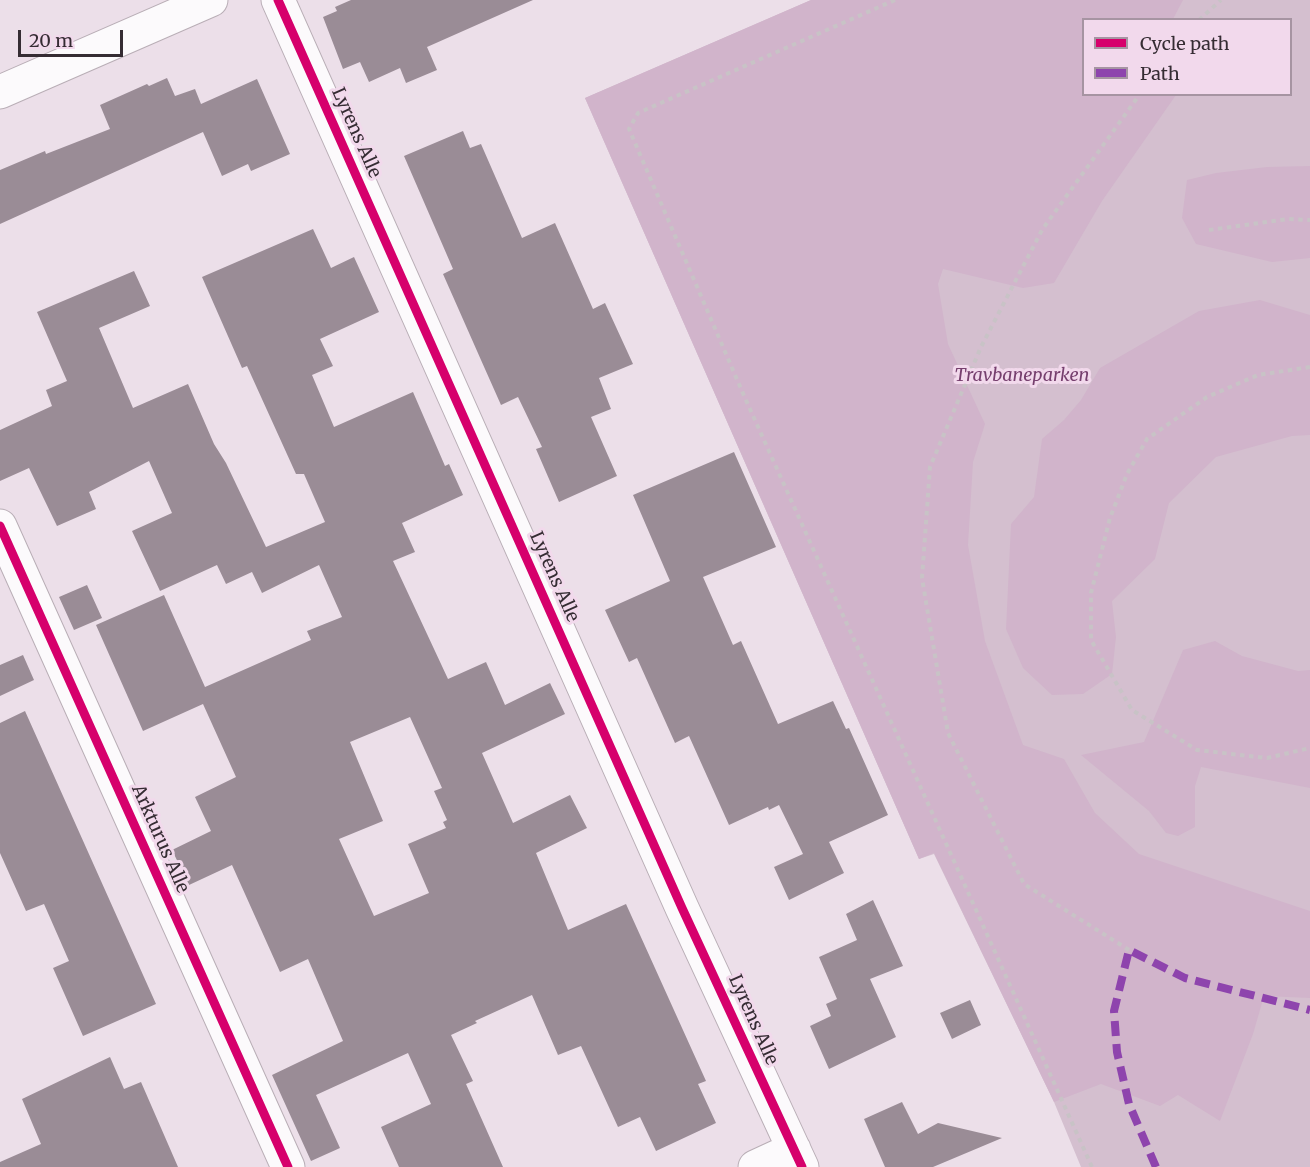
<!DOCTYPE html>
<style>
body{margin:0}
#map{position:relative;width:1310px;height:1167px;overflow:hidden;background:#ecdfe9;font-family:Merriweather,serif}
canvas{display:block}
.legend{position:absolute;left:1082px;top:18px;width:210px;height:78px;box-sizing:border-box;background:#f2d9ec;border:2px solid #a694a2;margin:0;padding:8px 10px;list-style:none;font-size:18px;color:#352c33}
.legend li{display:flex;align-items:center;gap:12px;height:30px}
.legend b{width:30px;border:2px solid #a694a2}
.scale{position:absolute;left:18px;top:30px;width:105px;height:27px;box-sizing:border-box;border:3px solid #352c33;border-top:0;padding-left:8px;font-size:18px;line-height:21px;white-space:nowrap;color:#352c33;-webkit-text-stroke:4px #f2d9ec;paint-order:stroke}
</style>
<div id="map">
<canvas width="1310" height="1167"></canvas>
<ul class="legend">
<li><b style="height:8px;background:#d6006c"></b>Cycle path</li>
<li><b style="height:8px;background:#8e44ad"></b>Path</li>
</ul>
<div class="scale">20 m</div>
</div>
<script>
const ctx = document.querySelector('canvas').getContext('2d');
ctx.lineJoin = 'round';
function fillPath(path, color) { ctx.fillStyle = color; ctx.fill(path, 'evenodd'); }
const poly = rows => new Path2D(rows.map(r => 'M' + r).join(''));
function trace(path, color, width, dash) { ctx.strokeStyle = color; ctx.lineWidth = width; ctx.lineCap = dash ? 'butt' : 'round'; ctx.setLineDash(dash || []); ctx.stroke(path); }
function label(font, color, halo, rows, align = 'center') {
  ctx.font = font + ' Merriweather,serif'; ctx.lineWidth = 6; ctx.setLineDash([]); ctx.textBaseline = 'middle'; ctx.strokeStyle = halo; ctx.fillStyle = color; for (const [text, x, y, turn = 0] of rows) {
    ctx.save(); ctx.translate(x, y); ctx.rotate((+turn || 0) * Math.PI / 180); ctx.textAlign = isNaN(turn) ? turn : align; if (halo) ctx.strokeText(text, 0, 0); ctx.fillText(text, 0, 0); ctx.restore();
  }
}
fillPath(poly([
 [811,0,1310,0,1310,1167,1081,1167,1054,1102,934,854,919,859,585,98],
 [1084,20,1290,20,1290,94,1084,94]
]), '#d4bfcf');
fillPath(poly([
 [811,0,1183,0,1173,19,1084,20,1084,94,1176,95,1102,201,1054,283,1023,288,943,269,938,284,948,344,985,424,973,462,968,545,985,641,1023,745,1064,759,1095,813,1139,854,1310,911,1310,998,1264,996,1253,1034,1220,1121,1178,1095,1160,1106,1101,1084,1054,1102,934,853,919,859,585,98],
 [1310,166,1310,258,1272,262,1196,244,1182,218,1187,180,1216,173,1267,167],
 [1260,300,1310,315,1310,435,1292,436,1216,457,1169,503,1155,559,1112,601,1116,637,1112,674,1083,694,1052,695,1023,668,1006,629,1011,524,1034,497,1042,439,1064,420,1081,400,1100,368,1199,311],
 [1215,641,1242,656,1298,671,1310,670,1310,788,1201,767,1195,786,1195,827,1178,836,1166,833,1149,811,1081,755,1144,742,1183,650]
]), '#d1b4cb');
fillPath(poly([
 [351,0,533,0,427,47,437,70,406,83,400,68,369,82,360,62,343,69,323,17,337,11,335,7],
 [167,78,175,96,195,89,201,104,257,79,290,154,251,171,248,164,222,176,203,132,0,224,0,170,45,151,46,154,110,129,100,105,147,84,149,86],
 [463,131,470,148,481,144,522,238,555,223,593,309,605,303,633,364,599,378,611,409,591,417,617,476,559,502,536,449,542,447,518,397,501,405,481,360,443,274,453,269,404,156],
 [313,229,331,268,354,257,379,312,320,339,333,366,312,375,334,427,413,392,445,466,449,464,463,495,402,523,415,552,393,561,448,679,486,662,505,705,550,683,565,714,482,753,513,823,570,795,587,828,536,853,568,930,626,904,706,1081,698,1084,716,1123,656,1151,640,1117,618,1127,581,1046,558,1055,532,995,475,1021,477,1023,451,1035,473,1081,466,1084,503,1167,399,1167,381,1127,431,1104,408,1053,316,1095,340,1148,311,1161,272,1075,343,1041,308,959,280,972,232,865,189,885,172,850,211,831,195,797,236,777,203,704,143,731,96,625,164,595,205,687,311,640,307,631,342,617,319,565,262,593,252,572,226,584,217,565,160,591,132,531,172,513,149,461,89,492,96,509,57,526,29,468,0,481,0,430,52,406,46,390,67,381,37,312,134,271,150,306,99,328,133,408,188,384,214,444,226,463,266,547,325,522,304,474,296,474,247,366,242,368,202,277],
 [410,717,442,788,434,791,447,820,443,822,446,828,408,844,429,893,374,916,339,839,383,821,350,742],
 [734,452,776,547,703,577,733,645,741,641,778,724,833,701,846,729,849,728,888,815,829,842,844,873,789,900,774,867,803,854,779,805,769,810,768,807,729,825,689,736,675,743,637,658,629,662,605,610,670,581,633,495],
 [87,585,102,618,74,630,59,597],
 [23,655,34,680,0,696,0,665],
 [25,711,156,1004,83,1036,53,968,69,961,44,904,26,911,0,853,0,723],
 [873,900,903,966,870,979,896,1037,829,1069,810,1026,831,1016,826,1004,837,999,819,957,857,940,846,914],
 [970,1000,981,1025,952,1039,940,1013],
 [110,1057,124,1089,141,1082,178,1167,0,1167,0,1162,41,1144,22,1099],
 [902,1102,918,1134,938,1123,1002,1138,933,1167,885,1167,864,1119]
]), '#9a8c96');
const minor = poly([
 [278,0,682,908,802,1167],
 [0,92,211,0],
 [0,526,288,1167],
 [755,1167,794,1149]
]);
trace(minor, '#b9aeb6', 35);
trace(poly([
 [895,0,638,113,629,129,745,398,1092,1167],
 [1199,20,1221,0],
 [1209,230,1288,219,1310,220],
 [1310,367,1258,375,1207,397,1147,439,1127,474,1110,518,1091,593,1091,640,1132,710,1197,750,1267,758,1310,748],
 [1129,950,1024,884,948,733,922,578,930,467,981,347,1042,230,1140,94]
]), '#c8c3c6', 4, [4.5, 4.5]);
trace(minor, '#fcfafc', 33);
trace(poly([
 [1156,1167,1129,1104,1117,1052,1114,1011,1129,950,1185,978,1310,1010]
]), '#8e44ad', 8, [15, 8]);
trace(poly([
 [278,0,682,908,802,1167],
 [0,526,288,1167]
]), '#d6006c', 9);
label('18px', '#352c33', '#f2d9ec', [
 ["Lyrens Alle",356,133,66],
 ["Lyrens Alle",554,577,66],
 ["Arkturus Alle",160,839,66],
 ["Lyrens Alle",753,1020,66]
]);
label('italic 18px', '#763f6e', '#f2d9ec', [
 ["Travbaneparken",1022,376]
]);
</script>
